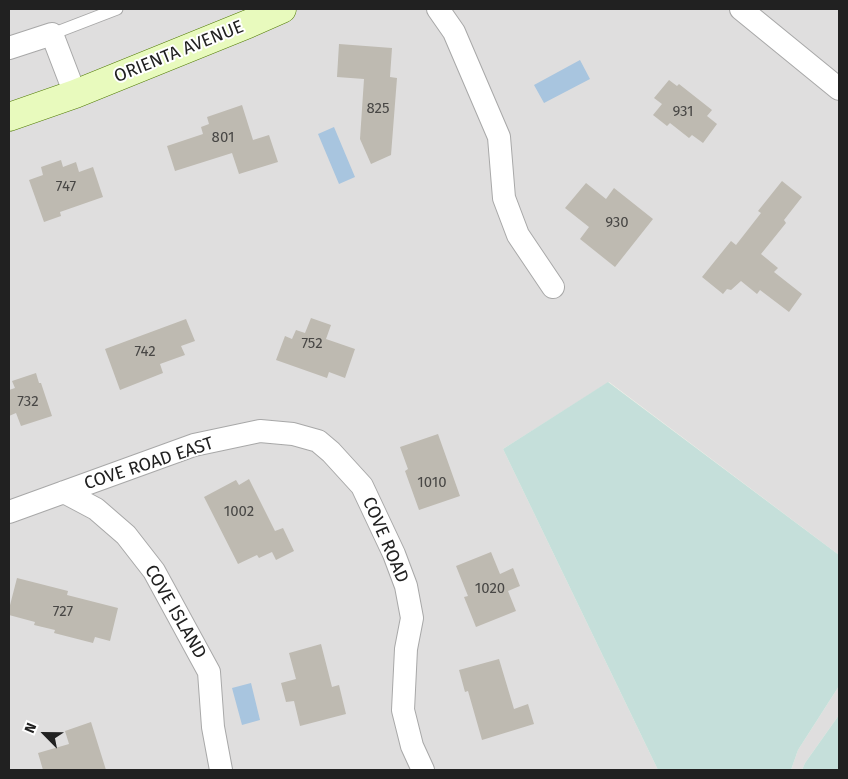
<!DOCTYPE html>
<style>
body{margin:0}
#map{position:relative;width:848px;height:779px;overflow:hidden;background:#f1f1e8;font-family:"Fira Sans",sans-serif}
canvas{display:block}
.frame{position:absolute;inset:0;border:10px solid #212121;pointer-events:none}
.north{position:absolute;left:20px;top:709px;width:50px;height:50px;-webkit-text-stroke:4px #fff;paint-order:stroke;rotate:293deg;font-size:14px;font-weight:700;line-height:20px;text-align:center;color:#212121}
.north::after{content:'';display:block;margin:auto;width:18px;height:22px;background:#212121;clip-path:polygon(50% 0,100% 100%,50% 72%,0 100%)}
</style>
<div id="map">
<canvas width="848" height="779"></canvas>
<div class="frame"></div>
<div class="north">N</div>
</div>
<script>
const ctx = document.querySelector('canvas').getContext('2d');
ctx.lineJoin = 'round';
function fillPath(path, color) { ctx.fillStyle = color; ctx.fill(path, 'evenodd'); }
const poly = rows => new Path2D(rows.map(r => 'M' + r).join(''));
function trace(path, color, width, dash) { ctx.strokeStyle = color; ctx.lineWidth = width; ctx.lineCap = dash ? 'butt' : 'round'; ctx.setLineDash(dash || []); ctx.stroke(path); }
function label(font, color, halo, rows, align = 'center') {
  ctx.font = font + ' "Fira Sans",sans-serif'; ctx.lineWidth = 4; ctx.setLineDash([]); ctx.textBaseline = 'middle'; ctx.strokeStyle = halo; ctx.fillStyle = color; for (const [text, x, y, turn = 0] of rows) {
    ctx.save(); ctx.translate(x, y); ctx.rotate((+turn || 0) * Math.PI / 180); ctx.textAlign = isNaN(turn) ? turn : align; if (halo) ctx.strokeText(text, 0, 0); ctx.fillText(text, 0, 0); ctx.restore();
  }
}
fillPath(poly([
 [9,9,839,9,839,555,609,382,503,449,658,770,9,770],
 [839,686,839,715,805,763,802,770,791,770,798,750]
]), '#dfdede');
fillPath(poly([
 [608,382,839,555,839,686,798,750,791,770,658,770,503,449],
 [839,715,839,770,802,770,805,763]
]), '#c5dfda');
fillPath(poly([
 [580,60,590,79,544,103,534,85],
 [334,127,355,177,339,184,318,134],
 [251,683,260,720,242,725,232,688]
]), '#a8c5df');
fillPath(poly([
 [339,44,392,48,390,77,397,78,391,155,371,164,360,139,364,79,337,77],
 [669,80,677,86,679,84,712,110,707,116,717,124,703,143,692,135,689,138,670,123,667,126,653,115,662,104,654,98],
 [242,105,253,140,269,135,278,162,239,174,232,153,175,171,167,146,203,134,201,127,209,124,207,117],
 [61,160,63,167,76,162,79,172,93,167,103,197,60,212,61,216,44,222,29,180,43,175,41,167],
 [782,181,802,197,784,220,786,223,761,254,778,268,774,272,802,294,789,312,760,290,757,294,741,281,731,290,727,289,723,294,702,277,731,241,736,245,761,213,758,211],
 [586,183,606,199,614,188,653,219,615,267,580,239,589,227,565,208],
 [311,318,331,325,326,339,355,349,345,378,329,372,327,378,276,360,285,336,292,339,296,330,305,333],
 [186,319,195,341,181,346,185,355,160,364,163,373,120,390,105,349],
 [36,373,39,383,41,383,52,416,21,426,16,413,9,416,9,390,15,388,12,381],
 [438,434,460,496,419,510,405,471,408,469,400,447],
 [249,479,275,531,283,528,294,551,276,560,272,552,259,558,257,555,238,564,204,497,236,480,239,485],
 [491,552,500,574,513,568,520,586,508,591,516,611,476,627,464,597,468,596,456,566],
 [17,578,68,591,67,595,118,608,110,641,95,637,93,643,54,633,55,630,34,625,35,622,9,615,9,609],
 [321,644,332,687,339,685,346,714,300,726,294,701,286,702,281,683,296,679,289,653],
 [499,659,514,709,528,704,534,724,482,740,468,691,465,692,459,670],
 [91,722,106,770,43,770,38,753,69,744,65,731]
]), '#bebab1');
const lane = poly([
 [52,34,117,9]
]);
const street = poly([
 [438,9,454,32,499,137,504,198,518,235,553,287],
 [741,9,839,89],
 [9,48,52,34,75,94],
 [64,492,96,509,126,535,154,571,209,672,213,727,221,770],
 [9,512,194,445,260,431,293,434,318,441,331,452,362,486,394,554,406,586,412,618,406,649,403,710,412,746,423,770]
]);
const secondary = poly([
 [9,117,75,94,248,24,282,9]
]);
trace(lane, '#a8a8a8', 13);
trace(street, '#a8a8a8', 24);
trace(secondary, '#517c04', 29);
trace(lane, '#fff', 11);
trace(street, '#fff', 22);
trace(secondary, '#e8fabd', 28);
label('15px', '#484745', null, [
 ["825",378,109],
 ["931",683,112],
 ["801",223,138],
 ["747",66,187],
 ["930",617,223],
 ["752",312,344],
 ["742",145,352],
 ["732",28,402],
 ["1010",432,483],
 ["1002",239,512],
 ["1020",490,589],
 ["727",63,612]
]);
label('18px', '#212121', '#fff', [
 ["ORIENTA AVENUE",179,52,-22],
 ["COVE ROAD EAST",149,464,-18],
 ["COVE ROAD",385,540,67],
 ["COVE ISLAND",175,612,60]
]);
</script>
